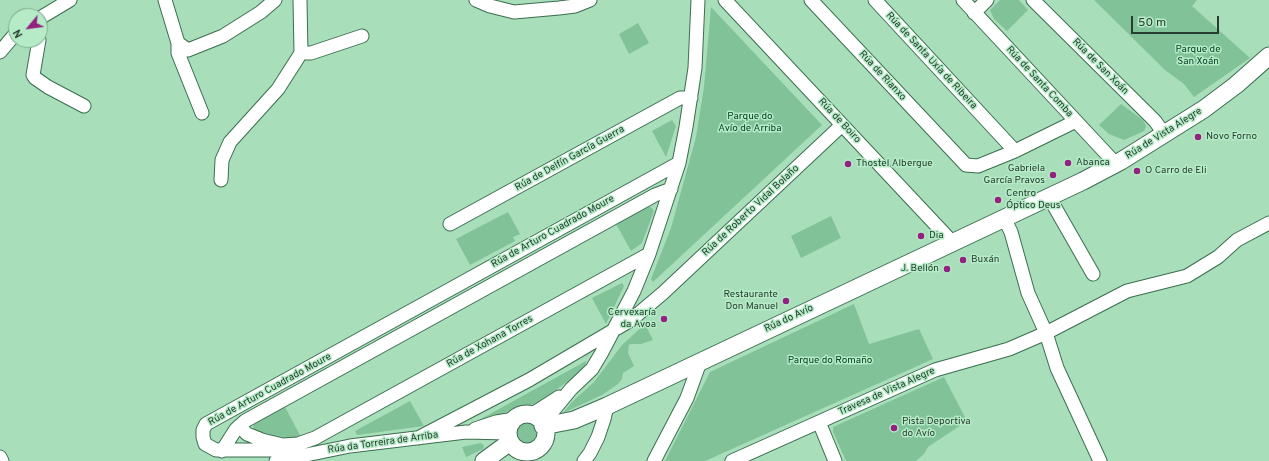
<!DOCTYPE html>
<meta charset="utf-8">
<style>
body{margin:0}
#map{position:relative;width:1269px;height:461px;overflow:hidden;background:#a8dfba;font-family:Overpass,sans-serif}
canvas{display:block}
.north{position:absolute;left:8px;top:8px;width:40px;height:40px;box-sizing:border-box;background:#b5ecc7;border:1px solid #7da68b;border-radius:50%;rotate:241deg;font-size:11px;font-weight:700;line-height:16px;text-align:center;color:#283e30}
.north::after{content:'';display:block;margin:auto;width:14px;height:18px;background:#922181;clip-path:polygon(50% 0,100% 100%,50% 72%,0 100%)}
.scale{position:absolute;left:1131px;top:16px;width:88px;height:18px;box-sizing:border-box;border:2px solid #283e30;border-top:0;padding-left:5px;font-size:12px;line-height:14px;white-space:nowrap;color:#283e30;-webkit-text-stroke:3px #b5ecc7;paint-order:stroke}
</style>
<div id="map">
<canvas width="1269" height="461"></canvas>
<div class="north">N</div>
<div class="scale">50 m</div>
</div>
<script>
const ctx = document.querySelector('canvas').getContext('2d');
ctx.lineJoin = 'round';
function fillPath(path, color) { ctx.fillStyle = color; ctx.fill(path, 'evenodd'); }
const poly = rows => new Path2D(rows.map(r => 'M' + r).join(''));
function trace(path, color, width, dash) { ctx.strokeStyle = color; ctx.lineWidth = width; ctx.lineCap = dash ? 'butt' : 'round'; ctx.setLineDash(dash || []); ctx.stroke(path); }
function label(font, color, halo, rows, align = 'center') {
  ctx.font = font + ' Overpass,sans-serif'; ctx.lineWidth = 3; ctx.setLineDash([]); ctx.textBaseline = 'middle'; ctx.strokeStyle = halo; ctx.fillStyle = color; for (const [text, x, y, turn = 0] of rows) {
    ctx.save(); ctx.translate(x, y); ctx.rotate((+turn || 0) * Math.PI / 180); ctx.textAlign = isNaN(turn) ? turn : align; if (halo) ctx.strokeText(text, 0, 0); ctx.fillText(text, 0, 0); ctx.restore();
  }
}
fillPath(poly([
 [1000,0,1019,0,1028,10,1007,31,994,19,990,10],
 [1094,0,1197,0,1192,6,1250,58,1194,97,1184,84,1165,70],
 [711,7,822,125,653,282,651,279,671,228,696,137,704,87],
 [638,23,649,43,629,54,619,34],
 [1121,104,1143,120,1146,126,1144,131,1124,140,1109,134,1099,125],
 [672,120,676,126,666,157,652,131],
 [645,206,651,207,654,211,642,243,631,251,615,222],
 [508,212,520,234,513,237,515,241,470,265,456,239],
 [831,216,841,238,801,258,791,236],
 [622,283,624,286,606,324,592,298],
 [854,304,869,344,919,329,933,359,705,461,665,461,710,372],
 [645,324,653,340,641,344,631,344,629,345,628,353,634,366,623,373,622,379,618,384,602,395,563,413,571,403,594,382,622,345],
 [586,361,585,367,579,373,538,403,520,407,470,425],
 [944,377,967,421,928,447,924,454,916,461,846,461,833,432,833,427],
 [410,401,424,426,357,435,355,431],
 [285,407,301,437,293,439,256,431,254,429,253,426,256,422],
 '515 434a12 12 0 1 1 24 0a12 12 0 1 1-24 0Z',
 [481,443,484,446,483,449,466,457,462,447]
]), '#81c298');
const minor = poly([
 [165,0,178,43,188,50,223,36,261,12,275,0],
 [476,0,490,6,514,12,559,8,575,6,590,0],
 [725,0,952,242],
 [811,0,966,165,978,166,1015,151,1076,121],
 [875,0,1015,151],
 [963,0,1116,164],
 [1033,0,1155,121,1165,135],
 [974,13,987,0],
 [40,18,70,0],
 [39,40,33,75,35,78,48,87,84,106],
 [178,43,178,53,202,113],
 [0,52,16,33],
 [301,53,311,53,362,36],
 [221,180,222,160,230,142,278,89,301,53,300,0],
 [1049,197,1093,274],
 [1004,218,1011,232,1028,293,1046,333,1057,368,1100,461],
 [450,224,680,98,691,98],
 [531,415,559,397],
 [819,422,835,461],
 [542,424,571,389,592,369,601,354,634,291,649,254,679,163,686,127,695,68,698,0],
 [239,426,247,434,262,440,283,445,298,444,315,438,649,254],
 [475,429,496,422,515,419],
 [418,438,529,380,631,320,663,293,842,125],
 [222,451,236,429,245,421,655,195,671,189],
 [305,455,285,450,216,450,205,444,203,437,203,430,206,424,679,163],
 [0,457,2,461],
 [276,461,350,446,466,432,508,433],
 [584,461,590,453,598,437,604,419,607,406],
 [654,461,687,398,700,362],
 [732,461,935,370,1009,349,1046,333,1127,291,1187,276,1218,257,1237,240,1269,223]
]);
const major = poly([
 '508 433a19 19 0 1 1 38 0a19 19 0 1 1-38 0Z',
 [543,426,574,420,607,406,1083,181,1121,161,1204,109,1236,85,1269,56],
 [484,461,510,442]
]);
trace(minor, '#3b6e4e', 15);
trace(major, '#3b6e4e', 19);
trace(minor, '#fff', 13);
trace(major, '#fff', 17);
for (const [x, y, r, color] of [
 [1198,137,4,"#922181"],
 [1068,163,4,"#922181"],
 [848,164,4,"#922181"],
 [1137,171,4,"#922181"],
 [1053,175,4,"#922181"],
 [998,200,4,"#922181"],
 [921,236,4,"#922181"],
 [963,260,4,"#922181"],
 [947,269,4,"#922181"],
 [786,301,4,"#922181"],
 [664,319,4,"#922181"],
 [894,428,4,"#922181"]
]) { const dot = new Path2D(); dot.arc(x, y, r, 0, 2 * Math.PI); ctx.fillStyle = color; ctx.fill(dot); trace(dot, '#b5ecc7', 1.5); }
label('10px', '#023d20', '#b5ecc7', [
 ["Parque de",1198,50],
 ["San Xoán",1198,62],
 ["Parque do",750,117],
 ["Avío de Arriba",750,129],
 ["Parque do Romaño",830,361]
]);
label('10px', '#283e30', '#b5ecc7', [
 ["Rúa de Santa Uxía de Ribeira",931,61,47],
 ["Rúa de San Xoán",1100,67,45],
 ["Rúa de Rianxo",882,76,47],
 ["Rúa de Santa Comba",1039,82,47],
 ["Rúa de Boiro",839,121,47],
 ["Rúa de Vista Alegre",1164,134,-32],
 ["Rúa de Delfín García Guerra",570,159,-29],
 ["Rúa de Roberto Vidal Bolaño",751,211,-43],
 ["Rúa de Arturo Cuadrado Moure",553,232,-29],
 ["Rúa do Avío",789,319,-25],
 ["Rúa de Xohana Torres",490,342,-29],
 ["Rúa de Arturo Cuadrado Moure",270,390,-29],
 ["Travesa de Vista Alegre",887,392,-24],
 ["Rúa da Torreira de Arriba",383,443,-8]
]);
label('10px', '#283e30', '#b5ecc7', [
 ["Novo Forno",1206,137],
 ["Abanca",1076,163],
 ["Thostel Albergue",856,164],
 ["Gabriela",1045,169,"right"],
 ["García Pravos",1045,181,"right"],
 ["O Carro de Eli",1145,171],
 ["Centro",1006,194],
 ["Óptico Deus",1006,206],
 ["Dia",929,236],
 ["Buxán",971,260],
 ["J. Bellón",939,269,"right"],
 ["Restaurante",778,295,"right"],
 ["Don Manuel",778,307,"right"],
 ["Cervexaría",656,313,"right"],
 ["da Avoa",656,325,"right"],
 ["Pista Deportiva",902,422],
 ["do Avío",902,434]
], 'left');
</script>
